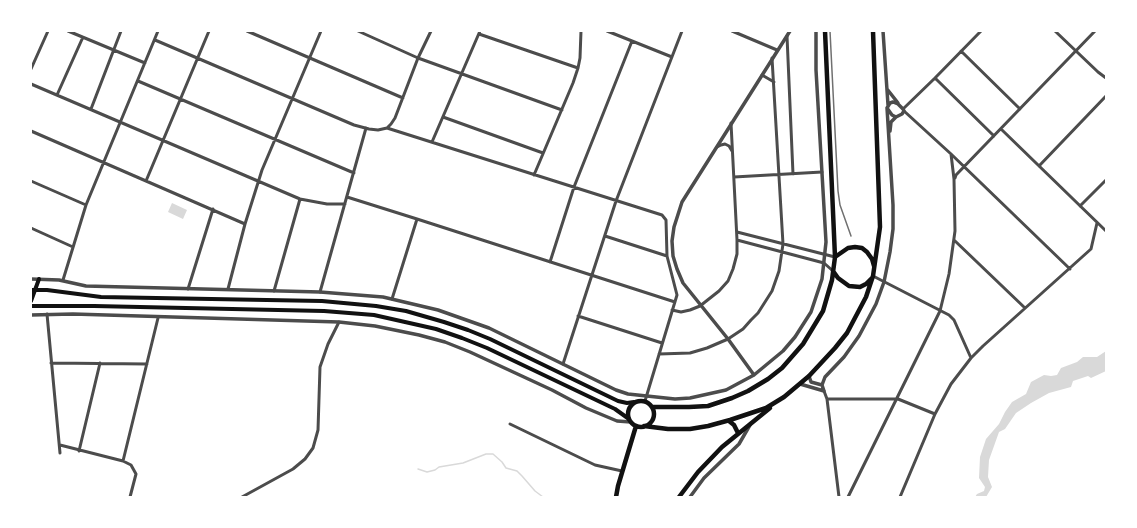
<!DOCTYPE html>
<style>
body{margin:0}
#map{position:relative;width:1137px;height:528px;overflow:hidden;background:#fff;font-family:Ubuntu,sans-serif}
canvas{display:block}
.frame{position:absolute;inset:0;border:32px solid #fff;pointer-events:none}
</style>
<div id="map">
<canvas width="1137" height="528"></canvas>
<div class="frame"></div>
</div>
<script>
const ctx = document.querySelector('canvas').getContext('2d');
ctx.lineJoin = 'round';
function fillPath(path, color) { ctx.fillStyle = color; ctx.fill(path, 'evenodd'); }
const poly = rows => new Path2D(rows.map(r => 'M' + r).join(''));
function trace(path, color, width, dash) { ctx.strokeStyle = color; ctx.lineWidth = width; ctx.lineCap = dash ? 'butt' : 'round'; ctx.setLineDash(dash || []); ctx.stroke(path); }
fillPath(poly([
 [172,203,187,210,183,219,168,212],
 [1106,351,1106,371,1091,378,1088,376,1073,381,1071,387,1049,393,1031,403,1016,413,1005,429,999,432,989,460,988,477,992,487,986,497,975,497,977,494,984,491,985,487,979,478,980,457,986,439,999,424,1005,412,1012,402,1026,394,1031,382,1044,375,1051,376,1057,375,1061,368,1077,362,1083,357,1097,357]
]), '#d9d9d9');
trace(poly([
 [418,469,427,472,435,470,439,467,463,463,486,454,493,454,502,462,506,468,517,471,522,476,535,491,543,497]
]), '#d9d9d9', 1.5);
trace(poly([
 [68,31,145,63],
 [247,31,403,98],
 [358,31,418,58,562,110],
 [607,31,672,57],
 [732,31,777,50],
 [1055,31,1098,72,1106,78],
 [479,34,578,68],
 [787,36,793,174],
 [155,40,354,125,369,129,378,130,387,128,662,215,666,220,667,256,677,295,645,401],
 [961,51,1020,109],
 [31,69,48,31],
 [762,75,774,82],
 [935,78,994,136],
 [138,81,354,173],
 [31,84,300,199,327,204,345,204],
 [57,95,83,37],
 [91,109,121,31],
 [903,109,935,78,981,31],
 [904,111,951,154,1070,269],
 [443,117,543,153],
 [387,128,391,124,395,118,418,58,431,31],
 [1001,129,1106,231],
 [31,131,245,224],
 [432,142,480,31],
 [717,147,721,145,725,144,729,146,732,151],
 [1039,166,1106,96],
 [534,175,573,83,578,68,580,58,581,31],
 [734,177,822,172],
 [955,178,956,175,1095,31],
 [31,181,86,205],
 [146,181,209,31],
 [347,197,417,219,675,302],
 [1080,206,1106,180],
 [31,228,73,247],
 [737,232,835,257],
 [605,236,667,256],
 [737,240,824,263,833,271],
 [954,240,1025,308],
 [550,262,574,187,632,41],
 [873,276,949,315,954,320,971,358],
 [63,280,86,205,158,31],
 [188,289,213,209],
 [228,289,245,224,262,170,321,31],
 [274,291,300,199],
 [320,292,366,128],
 [392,299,417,219],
 [672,310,681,312,690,310,700,306,719,291,728,281,733,269,737,254,737,240,731,123],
 [47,314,60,453],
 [578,316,662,343],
 [659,354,690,353,707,348,728,339,743,329,751,320,758,313,772,291,779,271,783,244,772,58],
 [51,363,147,364],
 [563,364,616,201,682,31],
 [824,391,827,399,839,497],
 [827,399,898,399,935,414],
 [510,424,595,465,622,471],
 [60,445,123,461,131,465,136,474,130,497],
 [79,451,100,363],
 [123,461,158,318],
 [242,497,293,469,305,459,313,448,318,430,320,367,328,344,339,322],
 [848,497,940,311,949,274,955,231,954,179,951,154],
 [900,497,935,414,951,384,971,358,983,346,1091,249,1097,223]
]), '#4c4c4c', 3);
trace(poly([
 [883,31,888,105],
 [887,89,898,103],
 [890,131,891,122,896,117],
 [31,279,59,280,86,286,320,292,383,297,438,310,489,328,616,390,628,394,675,399,690,398,726,390,754,375,783,351,795,337,811,312,822,279,826,242,816,70,816,31],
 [31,315,73,314,339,322,375,326,419,335,445,342,470,352,552,390,586,408,617,421,631,422],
 [754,375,728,339,683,283,677,269,673,256,672,241,674,227,682,202,790,31],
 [809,376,811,382,822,385],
 [800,384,824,391],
 [824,391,822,385,825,377,844,357,859,336,876,304,884,282,890,252,893,229,893,205,887,108,890,103,893,102,898,104,903,109,904,111,902,114,896,117,892,115,887,108],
 [690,497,704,478,739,444,750,425]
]), '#4c4c4c', 3.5);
trace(poly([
 [31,290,47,290,101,297,322,301,376,306,406,311,444,322,468,330,490,339,618,401,627,403,634,402],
 [31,301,39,279],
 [31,306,94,306,324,311,374,315,436,329,462,338,487,348,615,409,629,419]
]), '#111', 4);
trace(poly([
 [835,257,848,248,855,247,862,248,867,252,872,259,874,266],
 [833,271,838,278,849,286,860,287,866,284,872,278],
 '628 414a13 13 0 1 1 26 0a13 13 0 1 1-26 0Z',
 [652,407,689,407,708,406,732,398,748,391,768,379,782,368,803,344,823,311,832,280,835,257,825,31],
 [729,421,734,425,738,433],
 [644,426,668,429,690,429,708,426,730,420,766,408,784,397,809,376,835,348,847,333,866,297,873,276,880,227,873,31],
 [616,497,618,486,636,426],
 [679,497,698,472,722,447,770,408]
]), '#111', 4.5);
trace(poly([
 [830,31,838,191,840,205,851,236]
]), '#707070', 1.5);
</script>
